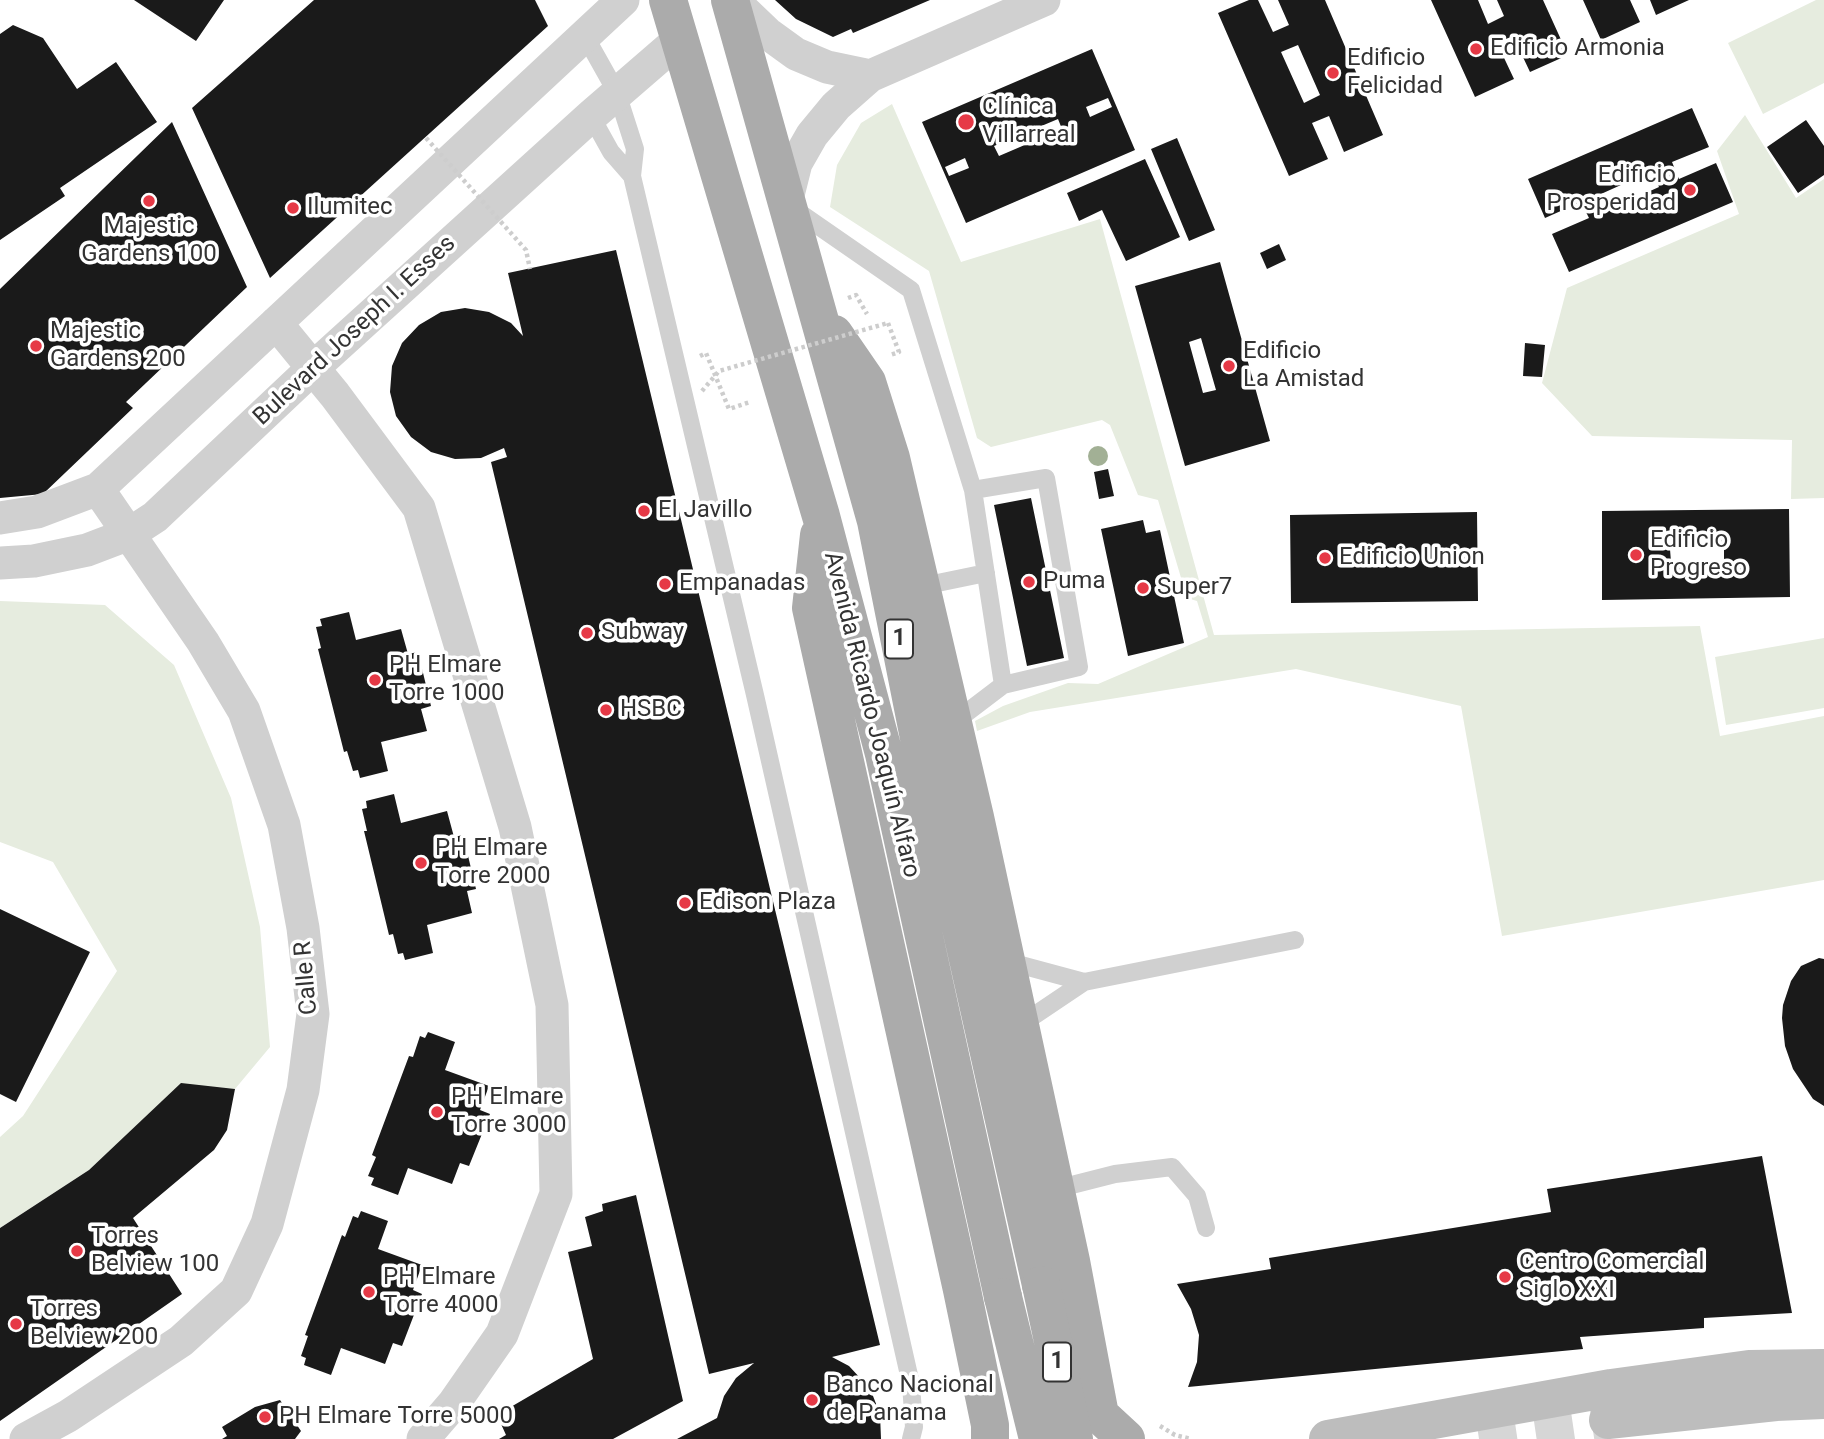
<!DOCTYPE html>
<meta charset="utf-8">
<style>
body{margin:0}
canvas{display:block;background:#fff}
</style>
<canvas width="1824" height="1439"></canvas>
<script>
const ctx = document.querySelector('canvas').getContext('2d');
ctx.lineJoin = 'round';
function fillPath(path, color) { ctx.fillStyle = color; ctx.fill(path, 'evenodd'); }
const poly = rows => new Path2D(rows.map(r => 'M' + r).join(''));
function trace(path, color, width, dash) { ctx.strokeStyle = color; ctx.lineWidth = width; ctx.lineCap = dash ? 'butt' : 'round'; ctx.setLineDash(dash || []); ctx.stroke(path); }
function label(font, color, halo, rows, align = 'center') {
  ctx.font = font + ' Roboto,sans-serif'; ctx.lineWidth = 7; ctx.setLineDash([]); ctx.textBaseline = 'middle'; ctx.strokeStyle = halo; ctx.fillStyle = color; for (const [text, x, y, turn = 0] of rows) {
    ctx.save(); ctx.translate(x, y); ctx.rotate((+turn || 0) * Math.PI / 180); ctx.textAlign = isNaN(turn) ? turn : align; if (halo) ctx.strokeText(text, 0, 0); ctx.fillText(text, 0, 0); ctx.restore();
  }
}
fillPath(poly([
 [1816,0,1824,0,1824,83,1763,114,1728,43],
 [892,104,961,262,1100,219,1214,635,1700,626,1720,736,1824,716,1824,880,1502,936,1461,706,1296,669,1030,712,977,731,975,721,1003,706,1068,683,1098,684,1208,637,1197,601,1187,598,1158,500,1138,495,1110,425,1102,420,991,447,977,438,929,271,830,207,837,165,861,123],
 [1745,115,1796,198,1824,179,1824,498,1791,499,1792,440,1592,436,1542,383,1567,288,1739,214,1717,151],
 [0,601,105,605,174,665,231,798,260,927,270,1047,235,1089,181,1084,89,1170,0,1228,0,1137,23,1116,117,971,53,862,0,842],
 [1824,638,1824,708,1726,725,1715,657]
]), '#e6ecdf');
fillPath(poly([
 [134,0,224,0,196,41],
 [314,0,535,0,548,26,270,278,192,108],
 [775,0,930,0,853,33,851,29,833,37,796,19],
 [1249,0,1258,0,1273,32,1289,25,1278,0,1325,0,1383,135,1344,152,1329,116,1312,123,1328,159,1289,176,1218,13],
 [1298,45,1320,95,1304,103,1281,52],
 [1431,0,1478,0,1488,24,1504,16,1497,0,1543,0,1568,55,1530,72,1513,36,1497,43,1514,79,1475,97],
 [1583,0,1630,0,1640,22,1601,40],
 [1650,0,1689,0,1656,15],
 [13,25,43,38,77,89,116,62,157,122,60,188,65,196,0,240,0,34],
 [1092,49,1135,150,966,223,922,122],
 [1108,98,1112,107,1090,117,1086,107],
 [1058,119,1062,129,999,156,994,146],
 [965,158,969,168,949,176,945,167],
 [1692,108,1709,147,1672,162,1679,179,1716,163,1733,202,1569,272,1552,234,1589,218,1581,202,1545,218,1528,179],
 [1652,171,1659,187,1608,210,1601,194],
 [1806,120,1824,146,1824,175,1798,193,1767,147],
 [172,122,247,287,126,402,133,408,43,494,0,498,0,289],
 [1177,138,1215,230,1189,241,1151,149],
 [1145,159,1180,237,1126,261,1102,210,1079,221,1067,193],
 [1279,244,1286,260,1267,269,1260,253],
 [616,250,880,1345,832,1357,849,1366,862,1380,873,1396,880,1414,881,1439,677,1439,717,1418,724,1396,736,1378,754,1363,709,1374,491,462,507,457,504,448,481,458,455,459,431,452,411,437,396,416,390,392,392,366,402,343,419,325,441,312,465,308,489,312,511,323,523,336,508,273],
 [1220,262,1270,441,1185,466,1135,286],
 [1201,338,1216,390,1203,393,1189,342],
 [1525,343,1545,345,1542,377,1523,376],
 [1108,469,1114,496,1099,499,1094,472],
 [1031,498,1064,658,1027,666,994,505],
 [1789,509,1790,597,1602,600,1602,511],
 [1724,548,1724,561,1671,562,1670,549],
 [1477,512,1478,601,1291,603,1290,515],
 [1359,552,1413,552,1413,564,1359,565],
 [1143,520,1146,533,1160,530,1184,643,1128,656,1101,529],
 [349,612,356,640,401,629,408,654,418,652,431,706,421,709,427,731,381,742,388,771,360,778,358,770,353,771,347,751,344,752,318,649,321,648,316,627,322,626,320,619],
 [394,794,401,823,447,811,454,837,463,835,476,889,467,891,472,913,427,925,433,953,405,960,403,953,398,954,393,934,389,935,364,831,367,831,362,809,367,808,366,801],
 [0,909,90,952,16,1102,0,1094],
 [1819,958,1824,959,1824,1106,1813,1099,1793,1069,1785,1046,1782,1018,1783,1005,1791,981,1801,966],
 [428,1032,455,1042,445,1070,489,1086,480,1110,490,1114,469,1166,460,1163,452,1184,408,1168,398,1195,371,1185,374,1178,368,1176,376,1157,372,1155,409,1056,413,1057,420,1036,425,1038],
 [181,1083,235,1089,227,1130,214,1150,133,1218,182,1294,0,1421,0,1228,89,1170],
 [1762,1156,1792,1313,1704,1318,1704,1328,1580,1337,1583,1349,1188,1387,1197,1362,1199,1335,1191,1309,1177,1284,1271,1269,1269,1258,1551,1212,1547,1189],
 [636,1195,683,1401,613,1439,499,1439,506,1435,497,1415,593,1359,568,1252,592,1246,585,1217,603,1211,602,1204],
 [361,1211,388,1221,378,1249,422,1265,413,1290,422,1294,402,1346,393,1343,385,1364,341,1348,331,1375,304,1365,306,1358,301,1356,308,1336,305,1335,342,1235,345,1237,353,1216,358,1218],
 [280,1400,301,1431,295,1439,222,1439,227,1436,222,1427,255,1407]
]), '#1a1a1a');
trace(poly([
 [1479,1439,1608,1420]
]), '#d6d6d6', 38, [38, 19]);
trace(poly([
 [848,298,856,295,867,314],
 [888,323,899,352,890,355],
 [700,356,706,353,729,409,750,402],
 [1160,1426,1175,1435,1191,1439]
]), '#cdcdcd', 4.5, [3.5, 3.5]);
trace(poly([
 [585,36,617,93,635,149,632,176,755,695,911,1384,914,1427,911,1439],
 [591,116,611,152,632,176],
 [794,209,911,290,973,490,1003,685,953,723],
 [973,490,1046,478,1079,667,1003,685],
 [923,586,986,573],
 [1006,961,1084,982],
 [1020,1025,1084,982,1295,940],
 [1056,1189,1115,1174,1172,1167,1197,1196,1206,1228]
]), '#d0d0d0', 18);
trace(poly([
 [737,0,743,10,767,33,796,54,827,67,870,76],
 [786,203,796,163,812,135,836,106,870,76,1044,0],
 [276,323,335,395,419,508,515,827,552,1005,556,1194,502,1334,454,1403,423,1439],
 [0,518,37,512,98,489,623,0],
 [0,563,34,561,87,550,129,534,155,517,313,368,591,116,680,39],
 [26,1439,68,1416,181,1341,236,1291,267,1224,303,1090,313,1014,303,928,284,825,244,711,203,642,98,489]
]), '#d0d0d0', 33);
trace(poly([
 [1608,1420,1776,1402,1824,1400],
 [1328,1439,1611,1388,1749,1369,1824,1368]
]), '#bdbdbd', 38);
trace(poly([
 [668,0,821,516,884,754,1003,1297],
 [730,0,876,521,923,758,1041,1285],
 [834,334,867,382,891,458,975,817,1071,1261,1100,1415,1126,1439],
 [819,535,811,608,962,1290,990,1425,990,1439]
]), '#ababab', 38);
trace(poly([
 [426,138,526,250,530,269],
 [702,391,719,371,888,323]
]), '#cdcdcd', 4.5, [3.5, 3.5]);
trace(poly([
 [1041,1285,1074,1439],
 [1003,1297,1038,1439]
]), '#ababab', 38);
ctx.fillStyle = '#a2b095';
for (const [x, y] of [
 [1098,456]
]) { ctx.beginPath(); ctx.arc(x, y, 10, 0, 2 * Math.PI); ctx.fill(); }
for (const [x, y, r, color] of [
 [1476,49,7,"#e63946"],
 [1333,73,7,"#e63946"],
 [966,122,9,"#e63946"],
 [1690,190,7,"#e63946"],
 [149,201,7,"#e63946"],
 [293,208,7,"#e63946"],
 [36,346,7,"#e63946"],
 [1229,366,7,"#e63946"],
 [644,511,7,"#e63946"],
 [1636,555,7,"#e63946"],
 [1325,558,7,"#e63946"],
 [1029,582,7,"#e63946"],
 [665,584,7,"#e63946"],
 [1143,588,7,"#e63946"],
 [587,633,7,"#e63946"],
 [375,680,7,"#e63946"],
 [606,710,7,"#e63946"],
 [421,863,7,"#e63946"],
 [685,903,7,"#e63946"],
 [437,1112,7,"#e63946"],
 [77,1251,7,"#e63946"],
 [1505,1277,7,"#e63946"],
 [369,1292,7,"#e63946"],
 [16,1324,7,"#e63946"],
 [812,1400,7,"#e63946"],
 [265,1417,7,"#e63946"]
]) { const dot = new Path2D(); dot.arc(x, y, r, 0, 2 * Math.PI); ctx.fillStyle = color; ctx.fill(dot); trace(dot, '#fff', 2.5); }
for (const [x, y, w] of [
 [899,639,28],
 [1057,1362,28]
]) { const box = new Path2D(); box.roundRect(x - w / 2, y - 19.5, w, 39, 5); ctx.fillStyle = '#fff'; ctx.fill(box); trace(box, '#333', 2); }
label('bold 23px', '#333', null, [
 ["1",899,639],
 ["1",1057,1362]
]);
label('24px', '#333', '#fff', [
 ["Edificio Armonia",1490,49],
 ["Edificio",1347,59],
 ["Felicidad",1347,87],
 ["Clínica",982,108],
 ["Villarreal",982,136],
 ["Edificio",1676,176,"right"],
 ["Prosperidad",1676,204,"right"],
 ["Ilumitec",307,208],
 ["Majestic",149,227,"center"],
 ["Gardens 100",149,255,"center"],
 ["Majestic",50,332],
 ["Gardens 200",50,360],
 ["Edificio",1243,352],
 ["La Amistad",1243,380],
 ["El Javillo",658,511],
 ["Edificio",1650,541],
 ["Progreso",1650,569],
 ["Edificio Union",1339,558],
 ["Puma",1043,582],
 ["Empanadas",679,584],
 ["Super7",1157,588],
 ["Subway",601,633],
 ["PH Elmare",389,666],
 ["Torre 1000",389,694],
 ["HSBC",620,710],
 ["PH Elmare",435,849],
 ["Torre 2000",435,877],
 ["Edison Plaza",699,903],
 ["PH Elmare",451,1098],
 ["Torre 3000",451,1126],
 ["Torres",91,1237],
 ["Belview 100",91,1265],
 ["Centro Comercial",1519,1263],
 ["Siglo XXI",1519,1291],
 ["PH Elmare",383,1278],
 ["Torre 4000",383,1306],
 ["Torres",30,1310],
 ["Belview 200",30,1338],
 ["Banco Nacional",826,1386],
 ["de Panama",826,1414],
 ["PH Elmare Torre 5000",279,1417]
], 'left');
label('24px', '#333', '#fff', [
 ["Bulevard Joseph I. Esses",355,331,-43],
 ["Avenida Ricardo Joaquín Alfaro",871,715,76],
 ["Calle R",307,978,-95]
]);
</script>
